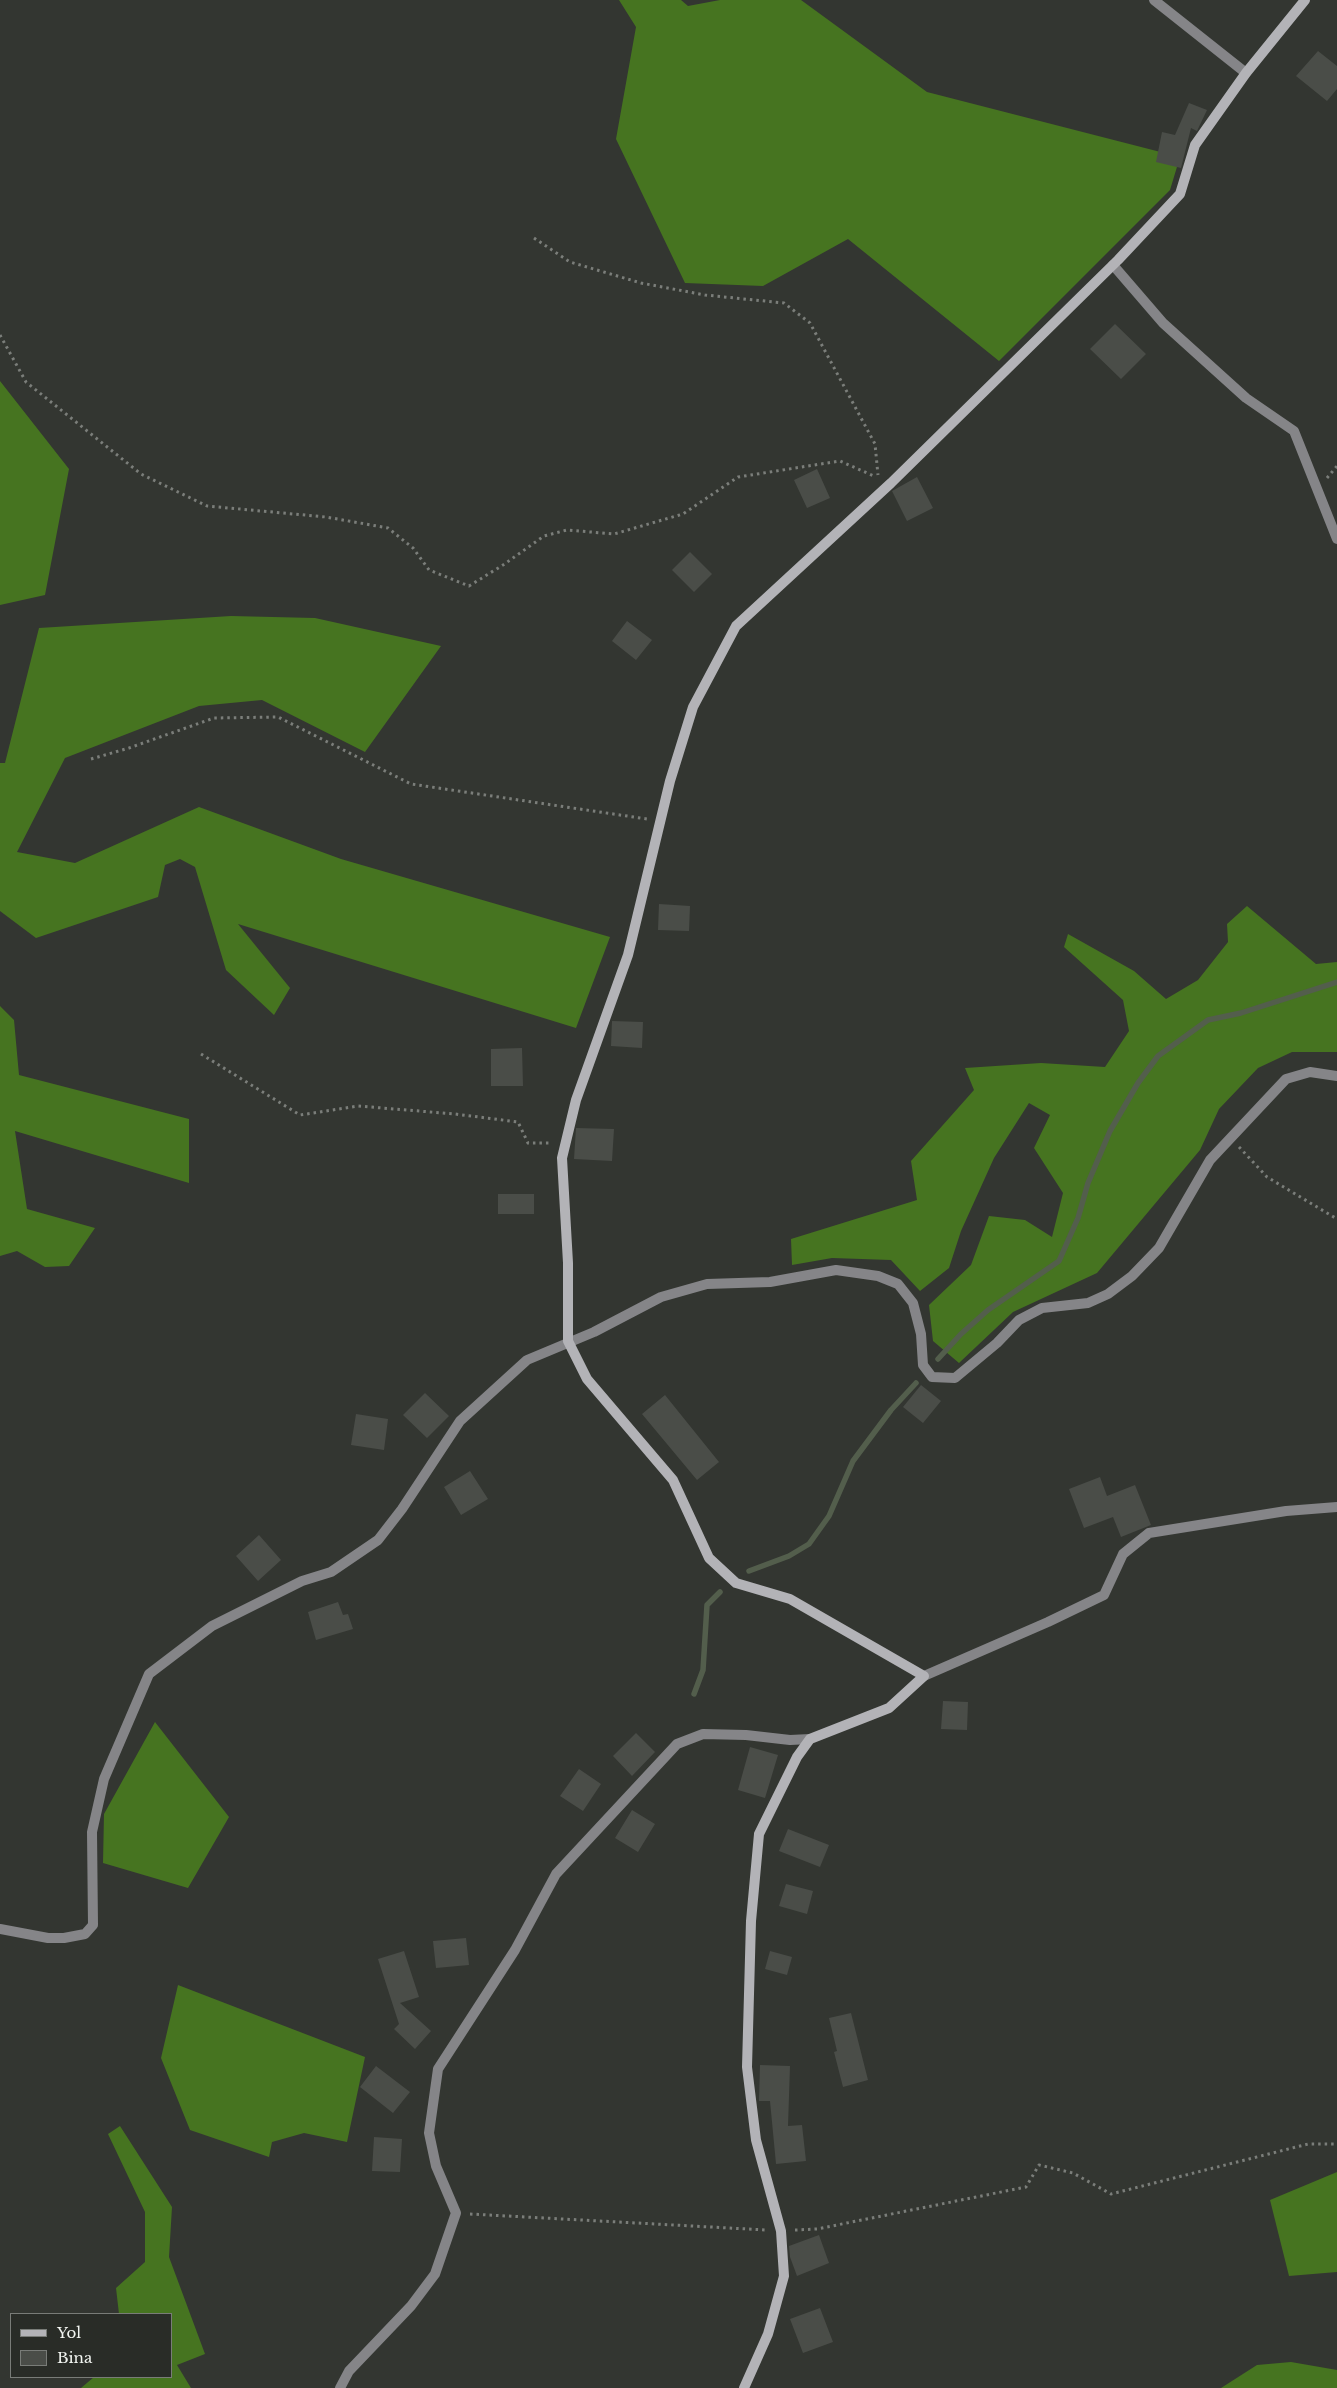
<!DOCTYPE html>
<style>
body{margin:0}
#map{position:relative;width:1337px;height:2388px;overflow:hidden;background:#333631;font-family:"Libre Baskerville",serif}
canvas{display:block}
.legend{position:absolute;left:10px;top:2313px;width:162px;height:65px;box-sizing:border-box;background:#292c27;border:1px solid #797c78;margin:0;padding:6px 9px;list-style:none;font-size:15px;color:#f2f5f1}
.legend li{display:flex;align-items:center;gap:10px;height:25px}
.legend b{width:25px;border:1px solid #797c78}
</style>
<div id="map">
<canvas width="1337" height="2388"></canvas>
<ul class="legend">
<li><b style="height:6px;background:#b3b3b7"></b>Yol</li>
<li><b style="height:14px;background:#4a4d48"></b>Bina</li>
</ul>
</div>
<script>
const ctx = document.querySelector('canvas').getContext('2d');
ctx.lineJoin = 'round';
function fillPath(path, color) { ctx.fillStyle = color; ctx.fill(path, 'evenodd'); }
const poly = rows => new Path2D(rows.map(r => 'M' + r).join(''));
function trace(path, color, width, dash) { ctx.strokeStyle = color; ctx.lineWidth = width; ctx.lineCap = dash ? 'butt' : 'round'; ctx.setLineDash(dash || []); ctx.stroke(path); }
fillPath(poly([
 [619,0,681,0,688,6,720,0,801,0,927,92,1180,157,1170,190,999,361,848,239,763,286,685,283,616,139,636,27],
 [0,381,69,469,45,595,0,605],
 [231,616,315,618,441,646,365,752,262,700,199,706,65,758,17,852,75,863,199,807,341,859,610,937,576,1028,238,924,290,988,274,1015,226,970,195,867,180,859,165,865,158,897,36,938,0,911,0,763,5,763,39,628],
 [1247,906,1316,964,1337,962,1337,1052,1292,1052,1258,1068,1219,1109,1200,1150,1097,1273,1013,1312,959,1363,933,1341,929,1305,971,1265,989,1216,1025,1220,1052,1237,1063,1193,1034,1148,1050,1115,1029,1103,994,1158,961,1231,949,1268,920,1291,891,1260,832,1258,792,1265,791,1239,917,1200,911,1161,974,1090,965,1068,1041,1063,1105,1067,1129,1031,1123,1000,1064,947,1068,934,1134,971,1166,999,1198,980,1228,942,1227,924],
 [0,1006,14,1020,19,1075,189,1119,189,1183,15,1131,27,1209,95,1228,69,1266,45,1267,17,1251,0,1256],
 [155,1722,229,1817,188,1888,103,1863,104,1814],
 [178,1985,365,2057,347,2142,304,2133,272,2142,269,2157,190,2130,161,2058],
 [120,2126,172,2207,169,2257,205,2354,177,2365,191,2388,81,2388,94,2377,171,2377,171,2314,119,2314,116,2288,145,2262,145,2212,108,2134],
 [1337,2172,1337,2272,1289,2276,1270,2200],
 [1291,2362,1337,2370,1337,2388,1221,2388,1257,2365]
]), '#467420');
trace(poly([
 [938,1359,961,1334,988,1310,1059,1261,1078,1218,1088,1183,1110,1131,1138,1083,1158,1056,1208,1020,1241,1013,1337,982],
 [749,1571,789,1556,809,1544,829,1516,853,1461,891,1410,916,1383],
 [694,1694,703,1670,707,1605,720,1592]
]), '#535e4c', 5.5);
fillPath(poly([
 [1318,51,1337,66,1337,89,1327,101,1296,76],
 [1189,103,1207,110,1197,131,1191,128,1181,168,1156,162,1162,132,1175,135],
 [1115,324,1146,354,1121,379,1090,349],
 [817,469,830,498,807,508,794,480],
 [917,477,933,508,907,521,892,491],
 [690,552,712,574,694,592,672,570],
 [627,621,652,640,636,660,612,641],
 [659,904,690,906,689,931,658,930],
 [612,1021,643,1022,642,1048,611,1046],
 [522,1048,523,1086,491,1086,491,1049],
 [576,1128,614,1129,612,1161,574,1159],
 [498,1194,534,1194,534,1214,498,1214],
 [921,1385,941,1401,923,1423,903,1407],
 [425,1393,449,1416,427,1438,403,1415],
 [665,1395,719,1462,697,1480,642,1414],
 [356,1414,388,1419,384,1450,351,1445],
 [470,1471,488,1499,461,1515,444,1487],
 [1100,1477,1107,1496,1135,1485,1151,1525,1121,1537,1113,1517,1084,1528,1069,1489],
 [259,1535,281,1560,258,1581,236,1556],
 [338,1602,343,1615,348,1614,353,1629,316,1640,308,1612],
 [943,1701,968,1702,967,1730,941,1729],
 [636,1733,655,1752,632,1776,613,1756],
 [750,1747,778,1755,765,1798,738,1790],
 [579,1769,601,1784,583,1811,560,1796],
 [632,1810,655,1824,638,1852,615,1838],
 [788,1829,829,1845,820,1867,779,1851],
 [786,1884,813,1891,807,1914,779,1906],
 [466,1938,469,1965,436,1968,433,1941],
 [404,1951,419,1997,400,2003,431,2031,415,2049,394,2029,399,2024,378,1959],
 [770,1951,792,1957,787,1975,765,1969],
 [851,2013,868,2080,843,2087,834,2052,837,2051,829,2018],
 [760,2065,790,2066,788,2126,802,2125,806,2161,776,2164,770,2101,759,2101],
 [376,2066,410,2092,393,2113,360,2087],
 [374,2137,402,2139,400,2172,372,2171],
 [819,2235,829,2263,797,2276,790,2257,789,2246],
 [820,2308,833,2342,803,2353,790,2319]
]), '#4a4d48');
trace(poly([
 [534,238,570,262,641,283,705,295,784,303,810,323,875,444,878,475],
 [0,335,26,382,141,474,207,506,326,517,388,528,413,548,429,570,469,586,503,565,544,536,567,530,614,534,683,514,738,477,840,461,876,477],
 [1327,478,1337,466],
 [91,759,129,748,214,718,278,717,411,784,647,819],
 [201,1054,300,1115,358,1106,455,1114,518,1122,528,1143,551,1143],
 [1239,1147,1267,1177,1337,1219],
 [470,2214,766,2230],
 [795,2230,817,2229,1026,2187,1039,2165,1073,2173,1111,2194,1308,2144,1337,2144]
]), '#7b7e7a', 3, [2.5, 4]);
trace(poly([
 [1154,0,1246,73],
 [1113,265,1163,323,1246,398,1294,431,1337,539],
 [924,1676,1048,1622,1104,1595,1123,1554,1149,1533,1286,1511,1337,1507],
 [0,1929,48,1938,64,1938,85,1934,93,1925,92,1832,104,1779,149,1674,212,1626,302,1581,331,1572,378,1540,402,1509,460,1421,527,1360,594,1332,661,1297,707,1284,770,1282,836,1270,878,1276,898,1284,913,1303,921,1334,923,1365,932,1377,955,1378,997,1343,1019,1320,1042,1308,1088,1303,1108,1294,1132,1276,1159,1248,1210,1160,1286,1079,1310,1072,1337,1076],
 [340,2388,349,2371,411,2306,435,2274,456,2213,436,2166,429,2133,438,2069,515,1950,556,1874,677,1744,703,1734,746,1735,790,1740,810,1739]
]), '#858588', 10);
trace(poly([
 [744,2388,768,2334,784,2276,781,2231,756,2140,747,2067,751,1921,759,1834,797,1757,810,1739,889,1708,924,1676,790,1599,736,1583,709,1558,673,1480,587,1379,568,1341,568,1263,562,1158,576,1100,628,955,670,781,693,707,736,626,891,483,1118,260,1180,194,1195,145,1246,73,1305,0]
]), '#b3b3b7', 10);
</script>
